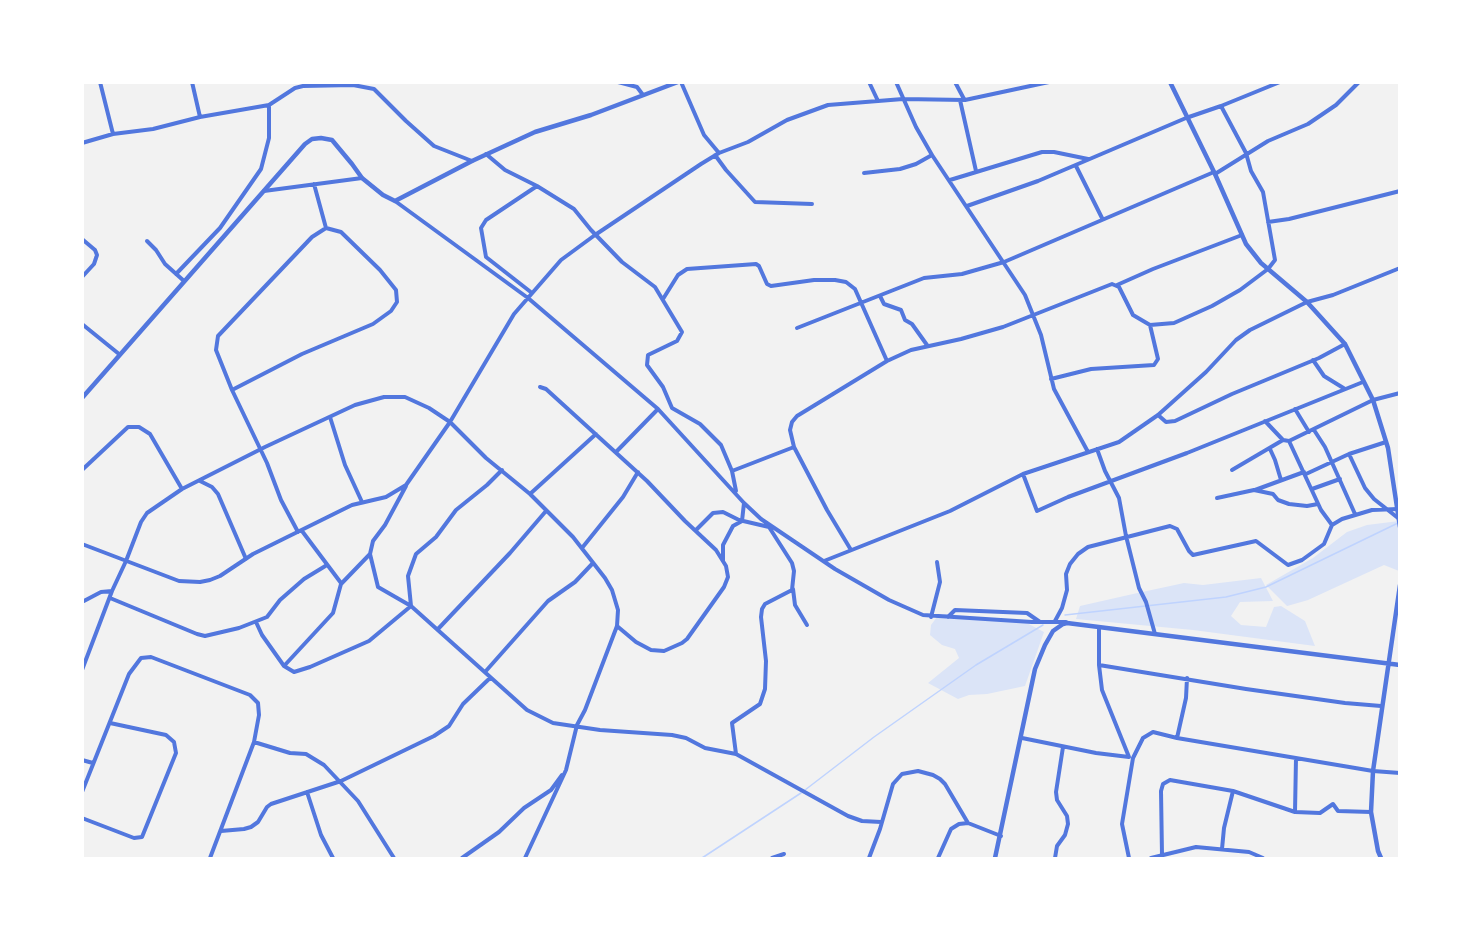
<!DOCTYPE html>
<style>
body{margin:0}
#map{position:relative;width:1482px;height:941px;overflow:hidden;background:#f2f2f2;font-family:"Source Serif 4",serif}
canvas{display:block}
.frame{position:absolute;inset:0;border:84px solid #fff;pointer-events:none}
</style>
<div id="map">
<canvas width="1482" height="941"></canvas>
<div class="frame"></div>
</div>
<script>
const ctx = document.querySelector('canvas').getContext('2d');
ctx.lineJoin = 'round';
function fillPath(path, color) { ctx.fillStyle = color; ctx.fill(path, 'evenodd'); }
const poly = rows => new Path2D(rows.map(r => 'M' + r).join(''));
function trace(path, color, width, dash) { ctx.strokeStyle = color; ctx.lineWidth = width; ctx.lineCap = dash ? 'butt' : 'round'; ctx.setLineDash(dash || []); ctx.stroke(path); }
fillPath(poly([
 [1399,521,1399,571,1384,565,1308,600,1287,606,1266,585,1313,558,1347,532,1367,525],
 [1261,578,1273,601,1240,602,1231,616,1241,625,1266,627,1274,607,1281,606,1305,621,1315,646,1193,630,1076,619,1080,606,1133,594,1184,583,1203,585],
 [945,614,1023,621,1044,632,1025,686,987,694,969,695,958,699,928,683,959,658,955,649,942,645,930,635,931,625,937,617]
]), '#dbe4f7');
trace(poly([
 [1065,615,1226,597,1266,587,1398,523],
 [805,790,874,737,976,665,1043,625],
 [702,858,801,793]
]), '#bfd3fe', 1.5);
trace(poly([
 [100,82,113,134],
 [192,82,200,117],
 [618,82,637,87,643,95],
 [681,82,704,135,719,153],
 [869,82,878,101],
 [896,82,916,127,932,155,1025,295,1041,335,1054,389,1088,452],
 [955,82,964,99],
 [960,100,976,171],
 [82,143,113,134,153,129,200,117,269,105,295,88,303,86,353,85,374,89,406,121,434,146,472,161],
 [486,154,505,170,537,186,574,209,591,230,622,262,655,287,682,332,677,341,648,355,647,365,663,387,672,408,700,424,721,445,732,471,736,491],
 [715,155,726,170,755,202,812,204],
 [1076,166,1102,218],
 [864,173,900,169,916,164,932,155],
 [1215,174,1268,141,1308,124,1336,105,1359,82],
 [950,180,1042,152,1054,152,1088,159],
 [314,184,326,228],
 [264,191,362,178],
 [395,201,528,298,658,409,744,503,761,519,835,569,889,600,923,615,1032,622,1066,622],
 [967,206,1038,181,1186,118,1221,106,1280,82],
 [1268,222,1289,219,1400,191],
 [82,239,95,250,97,255,94,264,82,277],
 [147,241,156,250,165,264,184,281],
 [176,274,220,228,261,169,269,138,269,105],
 [1117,285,1153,269,1242,235],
 [532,293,486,257,481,228,486,220,537,186],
 [880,296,884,304,901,310,905,320,912,324,927,345],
 [663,299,678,275,687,269,756,264,759,266,767,284,771,286,814,280,835,280,846,282,855,289,887,361],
 [82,324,119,354],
 [797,328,924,278,962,274,1004,262,1214,172],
 [1313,360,1324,376,1345,389],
 [1051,379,1091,369,1154,365,1158,359,1150,325],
 [540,387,546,389,647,481,685,521,716,550,726,566,728,577,724,587,687,639,682,643,664,651,651,650,636,642,617,626],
 [232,390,302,354,373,324,391,311,397,302,396,290,380,270,341,232,326,228,312,237,218,336,216,350,232,390,267,463,281,500,298,532],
 [1295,409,1309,432],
 [1158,415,1166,422,1175,421,1232,394,1319,358,1345,344],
 [330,417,345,465,362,502],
 [1265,421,1283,440,1289,441,1373,400,1400,393],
 [1314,430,1325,447,1355,514],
 [1289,441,1321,510,1332,525],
 [1097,449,1105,471,1119,498,1126,536,1139,588,1146,602,1155,634],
 [1270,449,1275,460,1281,480],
 [616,452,658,409],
 [1349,454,1365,488,1374,499,1398,518],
 [82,470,128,427,139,427,150,434,182,489],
 [1232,470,1283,440],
 [732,471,794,447],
 [1023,474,1037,511,1068,497,1187,453,1363,382],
 [1306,474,1349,454,1386,442],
 [200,481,212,487,218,494,246,559],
 [406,486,385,525,373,541,370,554,378,587,411,606,527,710,553,723,600,730,672,735,686,738,705,748,736,754,848,816,862,821,881,822],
 [1312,489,1340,479],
 [1255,490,1304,472],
 [530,494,596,434],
 [1217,498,1254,490,1273,494,1278,500,1289,504,1307,506,1318,504],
 [696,530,713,513,723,512,739,520,769,527],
 [302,531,341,583],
 [82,544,179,581,200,582,210,580,220,576,253,554,352,505,386,497,406,485,450,422,486,458,530,494,573,537,605,578,612,590,618,610,617,626,585,710,577,725,566,770,525,858],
 [582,548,623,497,638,472],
 [851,550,827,510,794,447,790,430,792,422,797,416,887,361,911,350,961,339,1003,327,1112,284,1119,287,1133,315,1150,325,1174,323,1212,306,1240,290,1268,269,1275,260,1263,192,1251,171,1246,153,1221,106],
 [723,561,723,545,733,526,742,521,744,503],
 [824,561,950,511,1023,474,1119,442,1158,415,1206,372,1236,340,1250,330,1307,302,1333,295,1400,268],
 [793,589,795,605,807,625],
 [110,598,197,634,205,636,239,628,267,617,280,600,304,579,327,565],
 [82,602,101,592,112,591],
 [931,617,940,582,937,562],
 [948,617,955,610,1027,613,1040,622],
 [1055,621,1062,608,1067,590,1066,574,1070,564,1078,554,1088,547,1170,526,1177,529,1189,551,1193,555,1256,541,1288,565,1302,560,1324,544,1332,525,1342,519,1372,510,1398,509],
 [256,622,262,635,284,666,294,672,310,667,369,641,411,606,408,576,416,554,436,537,456,510,487,485,502,470],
 [1099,627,1099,665,1102,690,1129,757],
 [438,629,510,553,546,511],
 [1099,665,1246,689,1345,703,1381,706],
 [284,666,333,613,341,584,370,554],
 [82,670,112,591,126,561,141,522,147,513,182,489,265,447,355,405,384,397,405,397,429,408,450,422,514,314,561,260,595,235,701,164,719,153,748,142,787,120,828,105,903,99,965,100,1049,82],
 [485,672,548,601,575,582,593,563],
 [1022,738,1096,753,1129,757],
 [1177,738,1186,698,1187,678],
 [254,742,290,753,306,754,324,765,358,801,394,858],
 [736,754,732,723,760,704,765,689,766,661,761,617,762,609,765,604,792,590,794,571,792,563,769,527],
 [82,760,93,763],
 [82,792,129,674,141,658,151,657,250,695,258,703,259,715,254,742,210,858],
 [307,792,321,835,333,858],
 [1295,812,1296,758],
 [82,818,134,838,142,837,176,753,174,742,166,735,110,723],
 [221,831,244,829,251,827,258,822,267,807,271,804,341,781,434,736,449,726,463,704,490,678],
 [1222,849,1224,828,1233,791],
 [1162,855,1161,791,1163,784,1170,780,1233,791,1295,812,1320,813,1333,804,1338,811,1371,812],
 [462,858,499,832,524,808,551,790,562,775],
 [772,858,784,854],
 [869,858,880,829,893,784,902,774,918,771,933,775,940,779,945,784,968,823],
 [938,858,951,829,959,824,968,823,1001,836],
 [1055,858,1057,846,1065,835,1068,824,1067,816,1057,800,1056,792,1063,747],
 [1129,858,1122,824,1133,758,1143,738,1153,732,1177,738,1373,771,1400,773],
 [1151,858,1196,847,1249,852,1263,858]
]), '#5277de', 4);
trace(poly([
 [1170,82,1215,174,1246,244,1261,263,1307,302,1345,344,1373,400,1388,448,1400,527],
 [82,398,305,144,312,139,321,138,332,140,352,164,362,178,383,195,395,201,472,161,535,132,591,115,678,82],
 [995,858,1035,669,1045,645,1053,631,1063,624,1067,623,1400,665],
 [1381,858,1378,851,1371,812,1373,771,1400,585]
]), '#5277de', 4.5);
</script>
